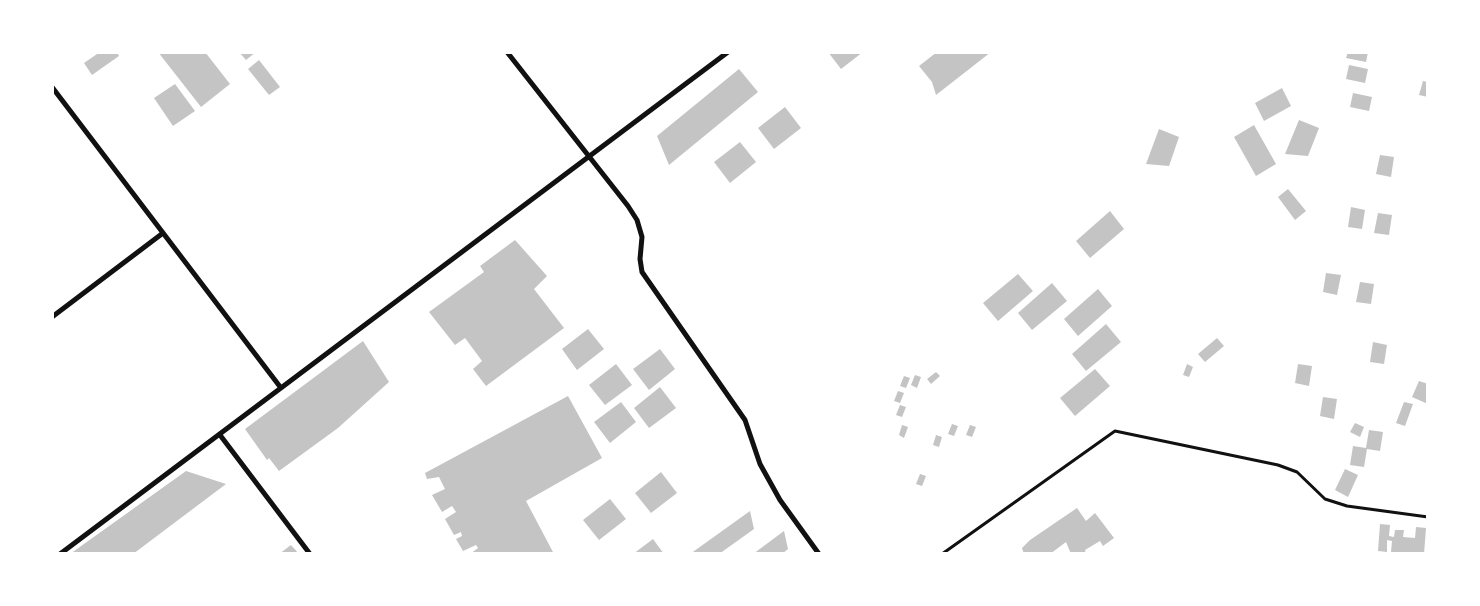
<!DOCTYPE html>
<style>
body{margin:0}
#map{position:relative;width:1480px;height:606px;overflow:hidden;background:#fff;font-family:Quicksand,sans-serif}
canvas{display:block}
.frame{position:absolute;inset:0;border:54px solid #fff;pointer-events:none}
</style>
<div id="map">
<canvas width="1480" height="606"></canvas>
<div class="frame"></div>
</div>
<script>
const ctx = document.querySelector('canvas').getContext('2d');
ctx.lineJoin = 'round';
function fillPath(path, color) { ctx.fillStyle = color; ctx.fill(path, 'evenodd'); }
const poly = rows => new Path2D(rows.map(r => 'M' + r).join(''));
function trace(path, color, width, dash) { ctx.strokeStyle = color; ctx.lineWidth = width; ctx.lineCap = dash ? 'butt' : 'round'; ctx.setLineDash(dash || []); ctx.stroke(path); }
fillPath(poly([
 [100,52,117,52,119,56,92,75,84,63],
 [158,52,205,52,230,84,201,107],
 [239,52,256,52,246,60],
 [828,52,863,52,841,69],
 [937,52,991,52,936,95,932,82,919,66],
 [1348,52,1368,52,1366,62,1346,58],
 [259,60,280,87,269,95,248,69],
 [1349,65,1368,69,1365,83,1346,79],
 [739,69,758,92,669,165,657,136],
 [1423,81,1428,82,1428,97,1419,95],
 [175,84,195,111,173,126,154,98],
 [1282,88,1291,106,1264,121,1255,103],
 [1353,93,1372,97,1369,111,1350,107],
 [785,107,801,128,774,149,758,128],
 [1299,120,1319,128,1308,156,1285,154],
 [1254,125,1276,164,1256,176,1234,137],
 [1159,129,1179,137,1169,166,1146,164],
 [740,142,756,162,730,183,714,162],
 [1380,155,1394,157,1391,177,1376,174],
 [1288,189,1306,211,1295,220,1278,197],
 [1351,207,1365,210,1362,229,1348,227],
 [1110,211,1124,229,1090,258,1076,241],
 [1378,213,1392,215,1389,235,1374,233],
 [515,240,547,276,534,289,564,328,486,386,473,369,482,361,465,338,455,345,429,312,484,272,480,266],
 [1326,273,1341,275,1337,295,1323,292],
 [1018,274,1033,291,998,321,983,303],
 [1360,282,1374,284,1371,304,1356,302],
 [1052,283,1067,301,1032,330,1018,313],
 [1098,289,1112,306,1078,336,1064,319],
 [1106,324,1121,342,1086,371,1072,354],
 [588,329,604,349,577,370,562,349],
 [1217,338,1224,346,1205,362,1198,354],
 [363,341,389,382,338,428,279,471,269,458,267,460,245,429],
 [1373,342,1387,345,1384,364,1370,362],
 [660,349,675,369,649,390,633,369],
 [616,364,632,385,605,405,589,385],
 [1187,364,1193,367,1189,377,1183,375],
 [1298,364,1312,366,1309,386,1295,383],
 [1095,369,1110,386,1075,416,1060,398],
 [936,372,940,376,931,384,927,379],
 [915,375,921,377,917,388,911,385],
 [904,376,910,378,906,388,900,386],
 [1419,381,1428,384,1428,404,1412,397],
 [660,387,676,408,649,428,634,408],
 [898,391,904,393,900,403,894,401],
 [568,396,602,458,526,501,554,554,470,554,478,548,476,545,463,551,456,539,462,536,461,532,454,535,445,519,456,512,452,506,442,512,432,495,445,489,439,477,427,479,425,473],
 [1323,397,1337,399,1334,419,1320,416],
 [621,402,636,422,610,443,594,422],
 [1404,402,1413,404,1405,426,1396,423],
 [900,405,906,407,902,417,896,415],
 [1355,423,1364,427,1360,437,1350,432],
 [952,424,958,426,954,436,948,434],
 [902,425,908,427,904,438,899,435],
 [970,425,976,427,972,437,966,435],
 [1369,430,1383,432,1380,451,1367,449,1364,467,1350,465,1353,446,1366,448],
 [936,435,942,437,939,447,933,445],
 [1345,469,1358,475,1348,497,1335,490],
 [186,471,226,484,133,554,70,554],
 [661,472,677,493,651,513,635,493],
 [920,474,926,476,922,486,916,484],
 [610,499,626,519,599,540,583,520],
 [1077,508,1086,521,1095,513,1114,538,1103,546,1100,541,1085,550,1086,554,1071,554,1066,542,1050,554,1024,554,1022,548,1030,540],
 [750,511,754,529,719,554,690,554],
 [1380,524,1390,525,1389,536,1394,537,1395,530,1404,530,1403,537,1415,538,1416,527,1426,528,1424,554,1391,552,1392,541,1387,540,1387,552,1378,551],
 [784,531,788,549,782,554,753,554],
 [653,539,664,554,633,554],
 [291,545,299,554,279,554]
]), '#c4c4c4');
trace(poly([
 [942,554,1115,431,1278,465,1297,472,1325,499,1347,506,1428,517]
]), '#111', 3);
trace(poly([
 [507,52,628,206,637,220,642,237,640,259,642,272,745,420,760,464,780,500,819,554],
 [52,87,281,388],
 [52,317,163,233],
 [220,435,310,554],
 [60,554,728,52]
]), '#111', 5);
</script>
